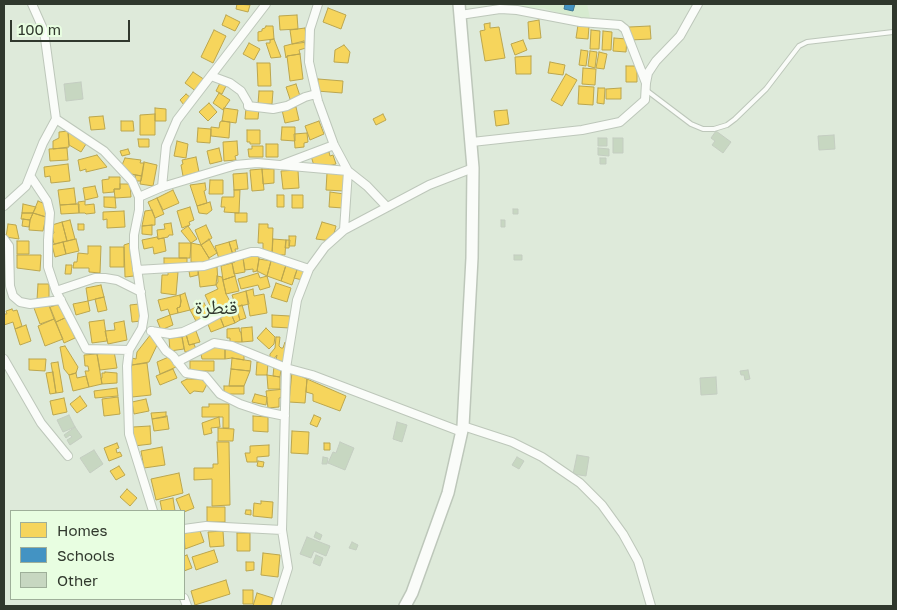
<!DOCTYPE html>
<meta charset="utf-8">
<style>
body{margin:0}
#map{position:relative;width:897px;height:610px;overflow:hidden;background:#deeada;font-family:"Golos Text",sans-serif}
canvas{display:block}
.frame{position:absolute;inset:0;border:5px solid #30382d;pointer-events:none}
.legend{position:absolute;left:10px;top:510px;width:175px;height:90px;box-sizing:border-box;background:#e8fee1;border:1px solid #9eaf99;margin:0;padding:6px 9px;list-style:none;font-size:15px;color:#30382d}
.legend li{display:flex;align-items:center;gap:10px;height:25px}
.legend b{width:25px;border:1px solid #9eaf99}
.scale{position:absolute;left:10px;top:20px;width:120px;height:22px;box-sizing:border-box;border:2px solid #30382d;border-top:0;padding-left:6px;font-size:15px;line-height:18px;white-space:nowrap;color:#30382d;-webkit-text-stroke:4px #e8fee1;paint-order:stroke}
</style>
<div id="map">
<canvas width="897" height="610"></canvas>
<div class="frame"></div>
<ul class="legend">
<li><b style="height:14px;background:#f6d55c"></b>Homes</li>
<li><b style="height:14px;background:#4393c3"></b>Schools</li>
<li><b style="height:14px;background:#c7d7c1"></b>Other</li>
</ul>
<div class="scale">100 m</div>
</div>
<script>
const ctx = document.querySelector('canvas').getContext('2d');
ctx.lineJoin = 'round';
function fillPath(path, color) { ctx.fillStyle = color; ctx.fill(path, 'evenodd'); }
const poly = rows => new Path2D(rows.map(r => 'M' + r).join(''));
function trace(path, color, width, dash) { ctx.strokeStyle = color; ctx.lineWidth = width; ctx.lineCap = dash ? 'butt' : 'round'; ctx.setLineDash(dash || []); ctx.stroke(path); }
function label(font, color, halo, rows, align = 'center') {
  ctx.font = font + ' "Golos Text","Noto Naskh Arabic",sans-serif'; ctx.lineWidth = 5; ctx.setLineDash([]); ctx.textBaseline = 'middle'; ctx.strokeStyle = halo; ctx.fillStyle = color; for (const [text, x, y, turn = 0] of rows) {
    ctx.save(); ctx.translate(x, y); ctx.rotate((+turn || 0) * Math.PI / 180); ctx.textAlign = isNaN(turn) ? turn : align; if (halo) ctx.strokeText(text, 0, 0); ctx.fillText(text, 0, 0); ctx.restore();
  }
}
fillPath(poly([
 [499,4,587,4,591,23,543,8,500,13]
]), '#d7ebd0');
const homes = poly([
 [237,4,250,5,248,12,236,9,237,4],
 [328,8,346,15,341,29,323,22,328,8],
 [226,15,240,22,235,31,222,25,226,15],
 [297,15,298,29,280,30,279,16,297,15],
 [539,20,541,38,529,39,528,22,539,20],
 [490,23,490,28,499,27,505,58,485,61,480,31,485,30,484,24,490,23],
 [578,25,589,26,588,39,576,38,578,25],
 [266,26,273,26,274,39,258,41,258,32,262,31,262,29,265,28,266,26],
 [650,26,651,39,630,40,629,27,650,26],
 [305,28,307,42,292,44,290,30,305,28],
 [214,30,226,36,213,63,201,57,214,30],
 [591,30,600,31,599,49,590,49,591,30],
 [603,31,612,32,611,50,602,50,603,31],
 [614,38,627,39,626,52,613,51,614,38],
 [274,39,281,57,271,58,266,43,270,43,270,40,274,39],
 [523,40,527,50,515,55,511,44,523,40],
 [304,41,306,48,299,50,300,54,287,56,286,58,284,46,304,41],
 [249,43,260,49,254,60,243,54,249,43],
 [344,45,350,52,348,63,334,62,335,50,344,45],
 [581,50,588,51,586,66,579,65,581,50],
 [590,51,597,52,595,68,588,66,590,51],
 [599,52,607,54,604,69,596,68,599,52],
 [300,54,303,79,290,81,287,56,300,54],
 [531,56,531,74,516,74,515,57,531,56],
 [550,62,565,65,563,75,548,73,550,62],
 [257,63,270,63,271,86,258,86,257,63],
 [626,66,637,66,637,82,626,82,626,66],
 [583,68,596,69,595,85,582,84,583,68],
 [193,72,205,80,197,92,185,83,193,72],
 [566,74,577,80,562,106,551,100,566,74],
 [318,79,343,81,342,93,317,91,318,79],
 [220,83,226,86,222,94,216,91,220,83],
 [296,84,301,99,291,102,286,87,296,84],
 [579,86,594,87,593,105,578,104,579,86],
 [598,88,605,88,604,104,597,103,598,88],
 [621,88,621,99,606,99,606,89,621,88],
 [259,91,273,91,272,104,258,104,259,91],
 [219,93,230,100,223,110,213,103,219,93],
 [186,94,191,98,184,105,180,100,186,94],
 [209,103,217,112,208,121,199,112,209,103],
 [296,107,299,120,285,123,282,110,296,107],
 [155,108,166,109,166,121,155,121,155,108],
 [224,108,238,110,236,123,222,121,224,108],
 [246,108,259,108,258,119,245,119,246,108],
 [507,110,509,124,496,126,494,111,507,110],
 [155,114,155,135,140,135,140,115,155,114],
 [383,114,386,120,376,125,373,119,383,114],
 [103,116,105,129,91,130,89,117,103,116],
 [121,121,133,121,134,131,121,131,121,121],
 [222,121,230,122,229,138,211,136,211,127,219,128,220,122,222,121],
 [319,121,324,134,310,140,305,126,319,121],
 [282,127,295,127,295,141,281,140,282,127],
 [198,128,211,129,210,143,197,142,198,128],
 [247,130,260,130,260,144,250,144,250,142,247,142,247,130],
 [68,131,69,147,53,149,53,141,59,138,59,132,68,131],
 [68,131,86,144,81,152,69,145,68,131],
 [307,133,308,142,304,143,304,147,295,148,294,134,307,133],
 [138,139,149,139,149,147,139,147,138,139],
 [177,141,188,144,186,158,174,156,177,141],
 [237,141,238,155,235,156,236,160,224,161,223,142,237,141],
 [266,144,278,144,278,157,266,157,266,144],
 [252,146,263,146,263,157,249,157,248,149,252,149,252,146],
 [67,148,68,160,50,161,49,149,67,148],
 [219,148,222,161,210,164,207,151,219,148],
 [128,149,130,154,122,156,120,151,128,149],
 [329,152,330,156,333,155,336,164,315,169,311,156,329,152],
 [97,155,107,167,86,172,86,169,80,171,78,160,97,155],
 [196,157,199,172,183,176,181,165,183,164,182,160,196,157],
 [125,158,141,160,140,163,144,163,142,176,131,174,122,165,125,158],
 [144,162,157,165,153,186,140,184,144,162],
 [68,164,70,181,51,183,50,176,45,177,44,167,68,164],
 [262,169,264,190,252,191,250,170,262,169],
 [262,169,274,169,274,183,263,184,262,169],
 [298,170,299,188,283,189,281,171,298,170],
 [247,173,248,189,234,190,233,174,247,173],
 [327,173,345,174,344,191,326,190,327,173],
 [135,175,142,176,141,181,136,181,135,175],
 [109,177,120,177,120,189,114,189,114,192,103,193,102,180,109,179,109,177],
 [210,180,223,180,223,194,209,194,210,180],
 [205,183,206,190,204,191,207,203,197,206,190,185,205,183],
 [120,184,130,184,131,197,115,198,114,189,120,189,120,184],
 [95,186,98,197,85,200,83,188,95,186],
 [74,188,76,204,60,205,58,190,74,188],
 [173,190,179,203,163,210,157,198,173,190],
 [234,190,240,190,239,213,224,212,225,207,221,207,222,197,234,197,234,190],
 [330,192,344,194,343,208,329,207,330,192],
 [277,195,284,195,284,207,277,207,277,195],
 [292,195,303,195,303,208,292,208,292,195],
 [104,197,115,197,116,208,104,207,104,197],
 [157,198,164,214,155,218,148,202,157,198],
 [38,201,45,204,48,212,46,217,33,213,38,201],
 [85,201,85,205,94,204,95,213,86,214,85,213,79,213,78,202,85,201],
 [210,202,212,210,207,214,199,213,197,206,210,202],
 [23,204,36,207,33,213,22,213,23,204],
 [76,204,79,204,79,213,61,214,60,205,76,204],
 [190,207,194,220,189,222,190,225,182,228,177,211,190,207],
 [152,210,155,218,155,225,142,226,145,211,152,210],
 [124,211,125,227,107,228,107,219,103,220,103,212,124,211],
 [22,213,33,213,30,220,21,219,22,213],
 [33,213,46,217,43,231,29,230,30,220,33,213],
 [235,213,247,213,247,222,235,222,235,213],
 [23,219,30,220,29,227,22,226,23,219],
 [70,220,75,239,67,241,62,222,70,220],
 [62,222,67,241,54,244,52,234,54,233,52,225,62,222],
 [322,222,336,226,332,241,316,239,322,222],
 [171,223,173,235,169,235,168,237,158,239,157,230,165,229,164,224,171,223],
 [8,224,16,225,19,239,6,237,8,224],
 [78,224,84,224,84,230,78,230,78,224],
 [259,224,268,224,268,228,273,228,272,254,263,251,263,243,258,243,259,224],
 [152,225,152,235,142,234,142,226,152,225],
 [206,225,212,238,201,245,195,230,206,225],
 [188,226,197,239,191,243,181,231,188,226],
 [289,236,296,236,295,246,289,246,289,236],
 [157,237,158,239,164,238,166,251,154,254,153,247,144,249,142,240,157,237],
 [76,239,79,251,66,254,63,242,76,239],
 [209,239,217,253,209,258,201,245,209,239],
 [273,239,286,240,285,255,272,254,273,239],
 [236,240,238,249,235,249,236,254,233,255,229,242,236,240],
 [286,240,290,240,289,248,285,248,286,240],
 [17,241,29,241,29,254,17,254,17,241],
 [63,242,66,254,55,257,52,245,63,242],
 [229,242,233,255,219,259,215,246,229,242],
 [130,243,134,276,125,277,124,245,130,243],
 [179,243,191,243,190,258,179,258,179,243],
 [191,243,201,245,209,258,209,263,191,262,191,243],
 [88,246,101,246,100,273,89,272,89,268,73,268,74,262,77,262,78,253,88,254,88,246],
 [110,247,124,247,124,267,110,267,110,247],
 [258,252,259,259,257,271,253,272,253,269,245,270,243,258,258,252],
 [17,255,41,255,40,271,17,268,17,255],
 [164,258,187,258,187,264,164,264,164,258],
 [243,258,245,272,234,274,232,263,235,262,234,259,243,258],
 [259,259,271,261,267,276,257,271,259,259],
 [271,261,286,265,281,281,267,276,271,261],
 [232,263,235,276,223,280,221,266,232,263],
 [66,265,72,265,71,274,65,274,66,265],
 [286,265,298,267,292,285,281,281,286,265],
 [217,267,218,282,216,285,200,287,198,269,217,267],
 [298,267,305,270,302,280,294,278,298,267],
 [198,269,198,275,190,277,189,271,198,269],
 [168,272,178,272,176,295,161,293,162,275,168,275,168,272],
 [4,273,5,273,8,284,4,285,4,273],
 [258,273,260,278,267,276,270,287,260,290,258,285,241,289,238,279,258,273],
 [217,276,222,277,226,294,232,305,214,314,205,295,218,289,216,285,217,276],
 [235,276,239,291,226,294,223,280,235,276],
 [276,283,291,288,287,302,271,297,276,283],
 [38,284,49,284,49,300,37,300,38,284],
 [101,285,104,297,88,301,86,288,101,285],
 [253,289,254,296,264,294,267,313,250,316,246,291,253,289],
 [246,291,249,304,236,307,232,295,246,291],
 [185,293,190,310,178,313,177,308,180,307,181,301,180,295,185,293],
 [180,295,181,301,180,307,177,308,178,313,170,315,168,309,161,311,158,300,180,295],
 [104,297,107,310,98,312,95,299,104,297],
 [88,301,90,311,76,315,73,304,88,301],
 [48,303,54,319,40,324,34,308,48,303],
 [204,303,211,316,197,323,190,310,204,303],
 [60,304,67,317,56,322,50,307,60,304],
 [139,304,141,321,132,322,130,305,139,304],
 [242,305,246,318,240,320,236,307,242,305],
 [236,307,240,320,235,323,229,309,236,307],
 [12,309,13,311,17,310,22,326,15,329,13,322,4,325,4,314,7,314,6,311,12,309],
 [229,309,235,323,224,327,220,317,229,309],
 [170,315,173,325,161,330,157,320,170,315],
 [272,315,290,316,290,328,272,327,272,315],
 [67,317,75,338,64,343,56,322,67,317],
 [220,317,224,327,211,332,207,322,220,317],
 [54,319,63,339,45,346,38,326,54,319],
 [104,320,107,341,92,343,89,322,104,320],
 [124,321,127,340,108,344,105,331,115,330,114,323,124,321],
 [26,325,31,341,20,345,15,329,26,325],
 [252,327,253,341,242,342,241,328,252,327],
 [239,328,240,332,241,332,242,342,230,342,230,338,227,338,227,329,239,328],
 [266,328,275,337,274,344,269,349,257,338,266,328],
 [196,331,200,342,189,345,186,334,196,331],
 [151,334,158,343,149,362,132,365,132,358,136,359,137,352,151,334],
 [186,334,189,345,194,344,196,349,185,352,182,337,186,334],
 [182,337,184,349,170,351,169,338,182,337],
 [276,337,280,337,279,346,281,348,283,348,285,342,288,345,284,362,276,360,277,355,273,360,270,358,270,354,275,348,276,337],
 [65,346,78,367,76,373,69,375,64,369,60,347,65,346],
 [214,346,225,347,225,359,202,359,201,354,214,346],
 [225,347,244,351,244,360,232,358,225,359,225,347],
 [114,351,117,368,100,370,97,354,114,351],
 [97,354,102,384,89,387,85,371,89,371,88,366,85,366,84,355,97,354],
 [171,356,176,367,160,374,157,362,171,356],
 [232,358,251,361,250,371,231,369,232,358],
 [29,359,46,359,45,371,29,370,29,359],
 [190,361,214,361,214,371,190,371,190,361],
 [58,362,63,392,56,393,51,363,58,362],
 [257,362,268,363,267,375,256,375,257,362],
 [147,363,151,395,132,397,129,368,132,365,147,363],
 [274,366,281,369,280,377,273,376,274,366],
 [173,369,177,378,160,385,156,376,173,369],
 [231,369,250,371,244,386,229,386,231,369],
 [53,372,56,393,50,394,46,373,53,372],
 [105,372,117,373,117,383,102,384,101,378,102,378,102,373,105,373,105,372],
 [292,372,307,379,305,403,289,402,292,372],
 [76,373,77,378,86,376,89,387,73,391,69,375,76,373],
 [267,375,280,377,280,389,268,389,267,375],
 [187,379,201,379,207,384,203,392,194,391,190,394,181,382,187,379],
 [307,379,346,396,340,411,313,401,313,394,306,392,307,379],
 [224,386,244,386,244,394,224,394,224,386],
 [117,388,118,396,95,398,94,391,117,388],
 [284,389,285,397,279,398,279,407,268,408,266,391,284,389],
 [255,394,267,397,266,405,252,402,255,394],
 [80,396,87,406,77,413,70,404,80,396],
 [118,397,120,414,104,416,102,399,118,397],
 [64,398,67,412,53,415,50,401,64,398],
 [146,399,149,411,134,414,132,402,146,399],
 [209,404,229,404,229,428,223,428,223,417,202,417,202,407,209,407,209,404],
 [166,412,166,417,152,419,151,413,166,412],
 [314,415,321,418,317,427,310,424,314,415],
 [167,416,169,429,154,431,152,419,167,416],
 [253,416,268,417,268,432,253,431,253,416],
 [219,417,220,427,211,428,212,433,204,435,202,423,219,417],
 [150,426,151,444,134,446,133,427,150,426],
 [218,428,234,429,233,441,218,441,218,428],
 [292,431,309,432,308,454,291,453,292,431],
 [217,442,229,442,230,505,212,506,212,479,194,480,194,468,213,468,213,464,218,464,217,442],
 [117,443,119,448,116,449,117,453,120,452,122,456,109,461,104,448,117,443],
 [324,443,330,443,330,450,324,450,324,443],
 [269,445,269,456,257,457,257,462,247,462,245,453,250,453,250,446,269,445],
 [162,447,165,465,144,468,141,451,162,447],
 [258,461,264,462,263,467,257,466,258,461],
 [119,466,125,475,116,480,110,471,119,466],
 [179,473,183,493,156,500,151,479,179,473],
 [127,489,137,498,130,506,120,497,127,489],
 [189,494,194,508,184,512,181,511,176,499,189,494],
 [173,498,175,511,162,511,160,501,173,498],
 [261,501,273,502,272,518,253,516,254,503,261,504,261,501],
 [207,507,225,507,225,522,207,522,207,507],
 [246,510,251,510,251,515,245,514,246,510],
 [199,528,204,542,185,549,184,534,199,528],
 [223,531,224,546,210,547,208,532,223,531],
 [237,533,250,533,250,551,237,551,237,533],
 [214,550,218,562,196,570,192,557,214,550],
 [263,553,280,555,278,577,261,575,263,553],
 [187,555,192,568,184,571,184,556,187,555],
 [246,562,254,562,254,570,246,571,246,562],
 [226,580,230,594,195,605,191,591,226,580],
 [243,590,253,590,253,604,243,604,243,590],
 [257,593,273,598,271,606,253,606,257,593]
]);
fillPath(homes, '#f6d55c');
trace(homes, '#bba64e', 1);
const schools = poly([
 [565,4,575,4,573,11,564,9,565,4]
]);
fillPath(schools, '#4393c3');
trace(schools, '#3d7896', 1);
const building = poly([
 [81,82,83,99,66,101,64,84,81,82],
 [716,131,731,142,723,153,712,145,715,141,711,138,716,131],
 [834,135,835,149,819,150,818,136,834,135],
 [598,138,607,138,607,146,598,146,598,138],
 [613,138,623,138,623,153,613,153,613,138],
 [598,148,609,149,609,156,598,155,598,148],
 [600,158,606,158,606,164,600,164,600,158],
 [513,209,518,209,518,214,513,214,513,209],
 [501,220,505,220,505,227,501,227,501,220],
 [514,255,522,255,522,260,514,260,514,255],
 [748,370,750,379,745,380,744,375,741,375,740,371,748,370],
 [716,377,717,394,701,395,700,378,716,377],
 [69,415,75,427,63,432,57,420,69,415],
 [397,422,407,425,402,442,393,439,397,422],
 [75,427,82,437,70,445,67,440,72,437,70,435,66,438,64,435,75,427],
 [340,442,354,448,345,470,328,463,333,452,336,453,340,442],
 [94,450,103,464,90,473,80,458,94,450],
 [577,455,589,457,586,476,573,474,577,455],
 [323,457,328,458,327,464,322,464,323,457],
 [517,457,524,461,519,469,512,465,517,457],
 [316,532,322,535,320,540,314,537,316,532],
 [307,537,330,546,326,556,314,551,311,558,300,554,307,537],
 [352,542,358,545,356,550,349,548,352,542],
 [316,555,323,558,320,566,313,563,316,555]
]);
fillPath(building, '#c7d7c1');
trace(building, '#c4cdc1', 1);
const service = poly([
 [646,90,691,124,703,129,714,129,727,125,735,119,766,89,799,46,807,42,893,32]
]);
const minor = poly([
 [32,4,44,31,56,119,104,151,132,181,139,197,139,210,134,235,134,248,144,316,142,328,129,350,127,366,129,434,153,511],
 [318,4,310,29,309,62,318,101,334,145,348,171,344,230],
 [460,15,500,9,517,10,580,22,620,25,625,29,646,83,645,100,620,122,582,130,472,142],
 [211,76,230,83,241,91,248,103,248,106,273,109,287,106,305,97,316,94],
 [646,83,648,73,656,61,680,36,698,4],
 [281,165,334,145],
 [31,177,47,201,50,213,48,240,48,267,56,291,86,349,129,350],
 [162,187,166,146,177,120,266,4],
 [139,197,162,187,236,165,257,163,348,171,367,186,387,207],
 [4,206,26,186,43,143,56,119],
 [4,239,9,246,10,286,13,296,20,302,30,304,61,300],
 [137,270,204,266,251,252,258,252,309,269],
 [56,291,95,278,105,278,117,280,141,292],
 [151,331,170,334,183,332,196,326,231,307],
 [152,331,166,351,173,356,186,373,205,376,220,394,240,404,261,411,285,416],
 [4,359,41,423,68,456],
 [177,362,214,343,232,346,286,368,312,375,462,432],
 [463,426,512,442,542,457,580,483,602,505,623,534,638,561,651,606],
 [184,529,206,526,282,530],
 [184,598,187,606],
 [276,606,288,568,282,530,286,368,297,300,309,269,325,247,344,230,429,185,473,168]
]);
const secondary = poly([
 [405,606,412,593,448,493,463,426,472,258,473,168,459,4]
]);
trace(service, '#bdc7ba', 6);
trace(minor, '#bdc7ba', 10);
trace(secondary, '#bdc7ba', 14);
trace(service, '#fafcf9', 4);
trace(minor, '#fafcf9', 8);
trace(secondary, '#fafcf9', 11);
label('20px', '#30382d', '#e8fee1', [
 ["قنطرة",216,308]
]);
</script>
